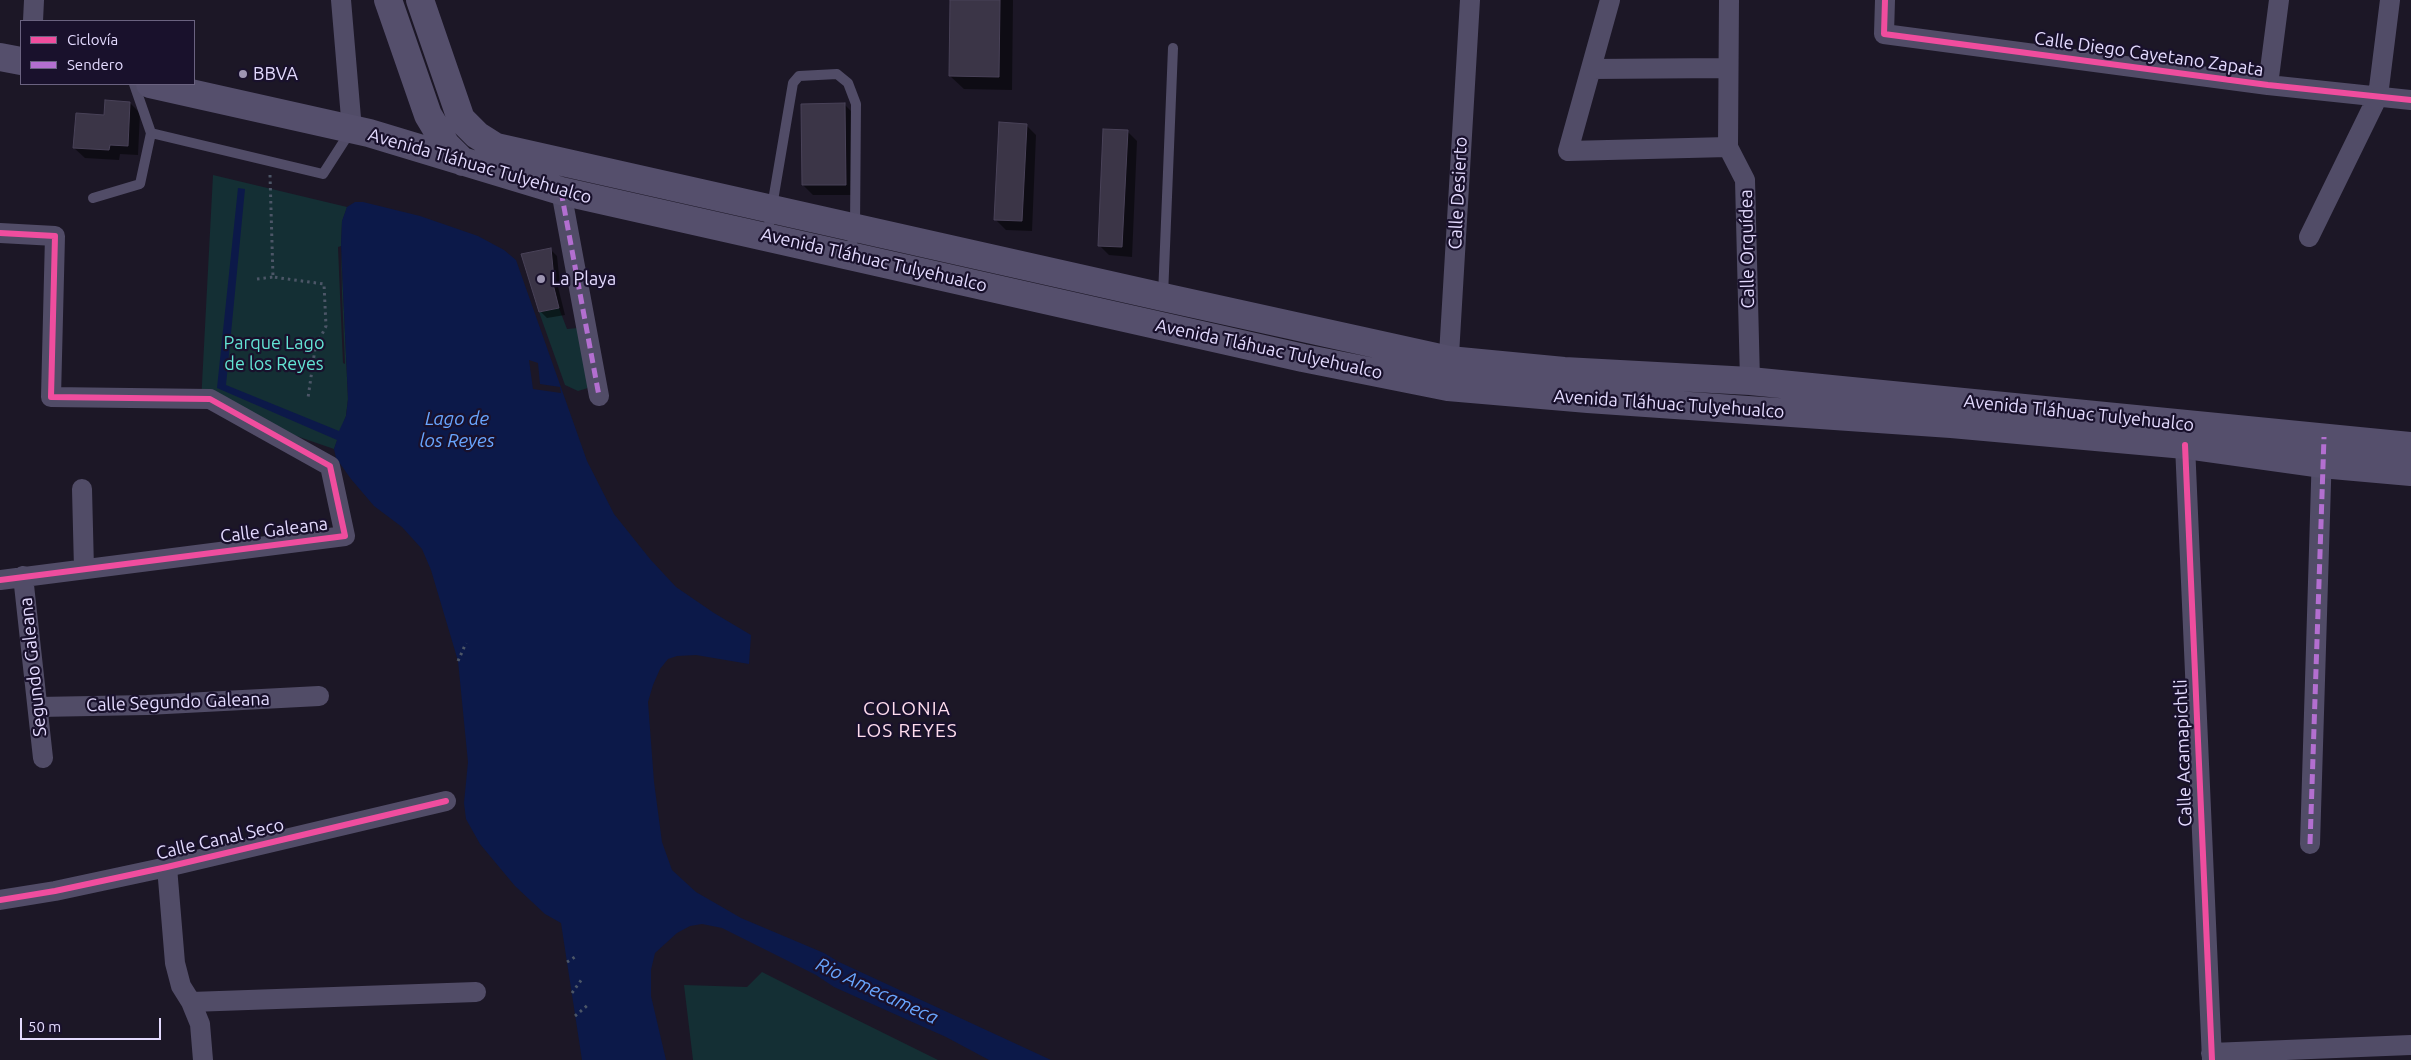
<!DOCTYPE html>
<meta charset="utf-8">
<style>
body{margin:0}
#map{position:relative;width:2411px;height:1060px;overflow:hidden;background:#1c1726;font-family:Ubuntu,sans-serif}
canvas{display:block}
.legend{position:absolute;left:20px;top:20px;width:175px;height:65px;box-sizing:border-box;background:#19112c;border:1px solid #6a6280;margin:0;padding:6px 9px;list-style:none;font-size:15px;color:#e4dbff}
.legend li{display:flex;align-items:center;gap:10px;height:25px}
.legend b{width:25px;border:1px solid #6a6280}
.scale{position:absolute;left:20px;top:1018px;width:141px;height:22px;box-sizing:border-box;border:2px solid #e4dbff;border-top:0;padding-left:6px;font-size:15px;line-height:18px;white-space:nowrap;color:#e4dbff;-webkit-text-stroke:4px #19112c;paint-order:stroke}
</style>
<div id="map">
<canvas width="2411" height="1060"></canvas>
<ul class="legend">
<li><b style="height:6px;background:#ef4d9e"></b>Ciclovía</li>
<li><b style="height:6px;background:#b36fd0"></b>Sendero</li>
</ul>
<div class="scale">50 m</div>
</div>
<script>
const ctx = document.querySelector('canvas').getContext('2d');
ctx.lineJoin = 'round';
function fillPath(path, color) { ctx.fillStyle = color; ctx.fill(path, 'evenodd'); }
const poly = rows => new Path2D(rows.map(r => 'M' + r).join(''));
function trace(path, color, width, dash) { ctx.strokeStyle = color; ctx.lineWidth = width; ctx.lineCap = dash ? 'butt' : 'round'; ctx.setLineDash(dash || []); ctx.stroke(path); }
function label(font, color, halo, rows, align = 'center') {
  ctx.font = font + ' Ubuntu,sans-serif'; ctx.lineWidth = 4.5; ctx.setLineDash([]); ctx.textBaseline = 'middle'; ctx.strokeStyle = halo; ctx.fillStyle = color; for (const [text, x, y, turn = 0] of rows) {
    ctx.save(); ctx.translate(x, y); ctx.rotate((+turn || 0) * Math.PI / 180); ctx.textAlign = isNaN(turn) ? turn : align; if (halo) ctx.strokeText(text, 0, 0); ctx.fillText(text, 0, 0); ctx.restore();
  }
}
fillPath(poly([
 [213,175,347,207,342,222,341,246,348,399,346,416,334,449,201,403],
 [559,308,567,329,578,328,588,388,578,391,565,385,539,312],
 [762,972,833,1008,938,1060,693,1060,684,985,747,987]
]), '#142f34');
fillPath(poly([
 [238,188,245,189,226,385,339,431,346,416,348,399,341,246,342,221,347,207,355,202,363,202,420,216,478,236,504,250,516,260,587,461,614,514,650,559,676,587,714,613,751,635,749,664,696,655,677,656,668,659,660,669,653,685,648,702,654,782,662,842,672,870,696,892,741,918,824,953,839,962,1051,1060,989,1060,946,1037,834,987,816,975,722,928,702,924,690,926,677,933,655,953,651,970,651,996,666,1060,582,1060,561,923,545,914,515,886,480,844,466,819,464,803,468,762,458,661,431,570,422,549,402,527,374,506,351,479,336,458,334,449,337,440,217,388]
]), '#0c1949');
fillPath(poly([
 [341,246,342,295,345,364,343,363,340,295,338,247],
 [529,360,538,363,540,384,560,387,561,393,533,389]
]), '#1c1726');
fillPath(poly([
 [951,0,1013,0,1012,90,964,89,950,76],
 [130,103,140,113,138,155,120,154,119,160,85,158,74,148,106,117],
 [845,105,855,115,856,195,813,195,803,185],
 [1026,125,1036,135,1032,231,1006,230,996,220],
 [1127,131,1137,141,1132,257,1109,255,1099,245],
 [550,249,557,256,560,285,558,287,565,315,547,318,540,311]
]), '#0007');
const building = poly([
 [950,0,1000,0,999,77,949,76,950,0],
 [105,100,130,102,128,146,110,145,109,150,73,148,76,113,104,115,105,100],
 [845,103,846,185,802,185,801,104,845,103],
 [999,122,1027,124,1022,221,994,220,999,122],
 [1103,129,1128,130,1122,247,1098,246,1103,129],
 [551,248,554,279,552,280,559,308,539,312,521,254,551,248]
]);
fillPath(building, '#3b3547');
trace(building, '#494258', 1);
trace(poly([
 [270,175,273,277,324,284,326,326,315,349,308,398],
 [257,279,273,277],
 [458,661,466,643],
 [567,962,578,955],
 [572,993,582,979],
 [575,1016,589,1004]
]), '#4c5667', 3, [2.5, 4]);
trace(poly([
 [134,84,151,133,323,174,350,132],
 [93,198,140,184,151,133],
 [767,236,793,83,799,76,837,74,848,83,856,104,855,227,850,255],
 [1163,296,1173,48]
]), '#514c67', 10);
trace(poly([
 [341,0,352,130],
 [1610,0,1568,151,1728,147],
 [1729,0,1728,147,1745,180,1750,381],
 [1885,0,1884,34,2268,85,2411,100],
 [33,21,34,0],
 [1591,69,1728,68],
 [2268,85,2279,0],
 [561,191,599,396],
 [0,233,55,236,51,397,210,399,330,466,345,536,0,580],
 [2309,237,2378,96,2390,0],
 [1448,372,1470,0],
 [2185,445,2212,1060],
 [82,489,84,569],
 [23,576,43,758],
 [38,707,147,705,319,696],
 [2310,844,2322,451],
 [167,867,175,963,181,986,191,1002,200,1024,203,1060],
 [0,900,55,891,167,867,446,801],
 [191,1002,476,992],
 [2211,1053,2411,1045]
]), '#514c67', 20);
trace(poly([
 [388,0,428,115,446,145,463,162],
 [420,0,461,119,477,135,496,147,1163,297,1449,360,1564,371,1750,381,2411,446],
 [0,57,21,61],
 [150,84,369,133,561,191,1303,358,1448,387,1588,399,1951,424,2185,445,2321,464,2411,472]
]), '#554f6c', 28);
trace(poly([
 [561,191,599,396],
 [2310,844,2324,437]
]), '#b36fd0', 5, [10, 5]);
trace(poly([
 [1885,0,1884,34,2268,85,2411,100],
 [0,233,55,236,51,397,210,399,330,466,345,536,0,580],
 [2185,445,2212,1060],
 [0,900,55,891,167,867,446,801]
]), '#ef4d9e', 6);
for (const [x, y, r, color] of [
 [243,74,5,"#9e96b3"],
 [541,279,5,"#9e96b3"]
]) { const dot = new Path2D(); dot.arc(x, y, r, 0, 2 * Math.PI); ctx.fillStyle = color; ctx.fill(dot); trace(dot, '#19112c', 2); }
label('18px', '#e4dbff', '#19112c', [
 ["Calle Diego Cayetano Zapata",2149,54,8],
 ["Avenida Tláhuac Tulyehualco",480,166,16],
 ["Calle Desierto",1458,193,-87],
 ["Calle Orquídea",1747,249,-91],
 ["Avenida Tláhuac Tulyehualco",874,260,13],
 ["Avenida Tláhuac Tulyehualco",1269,349,12],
 ["Avenida Tláhuac Tulyehualco",1669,404,4],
 ["Avenida Tláhuac Tulyehualco",2079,413,6],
 ["Calle Galeana",274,530,-7],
 ["Segundo Galeana",33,667,-96],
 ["Calle Segundo Galeana",178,702,-2],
 ["Calle Acamapichtli",2183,753,-92],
 ["Calle Canal Seco",220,839,-13]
]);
label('18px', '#e4dbff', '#19112c', [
 ["BBVA",253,74],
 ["La Playa",551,279]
], 'left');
label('18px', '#63e4d4', '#19112c', [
 ["Parque Lago",274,343],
 ["de los Reyes",274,364]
]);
label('italic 19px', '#69a6ff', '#19112c', [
 ["Lago de",457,419],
 ["los Reyes",457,441],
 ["Rio Amecameca",877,991,25]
]);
ctx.letterSpacing = '1px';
label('19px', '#fde', '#19112c', [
 ["COLONIA",907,709],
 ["LOS REYES",907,731]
]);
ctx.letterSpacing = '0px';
</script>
